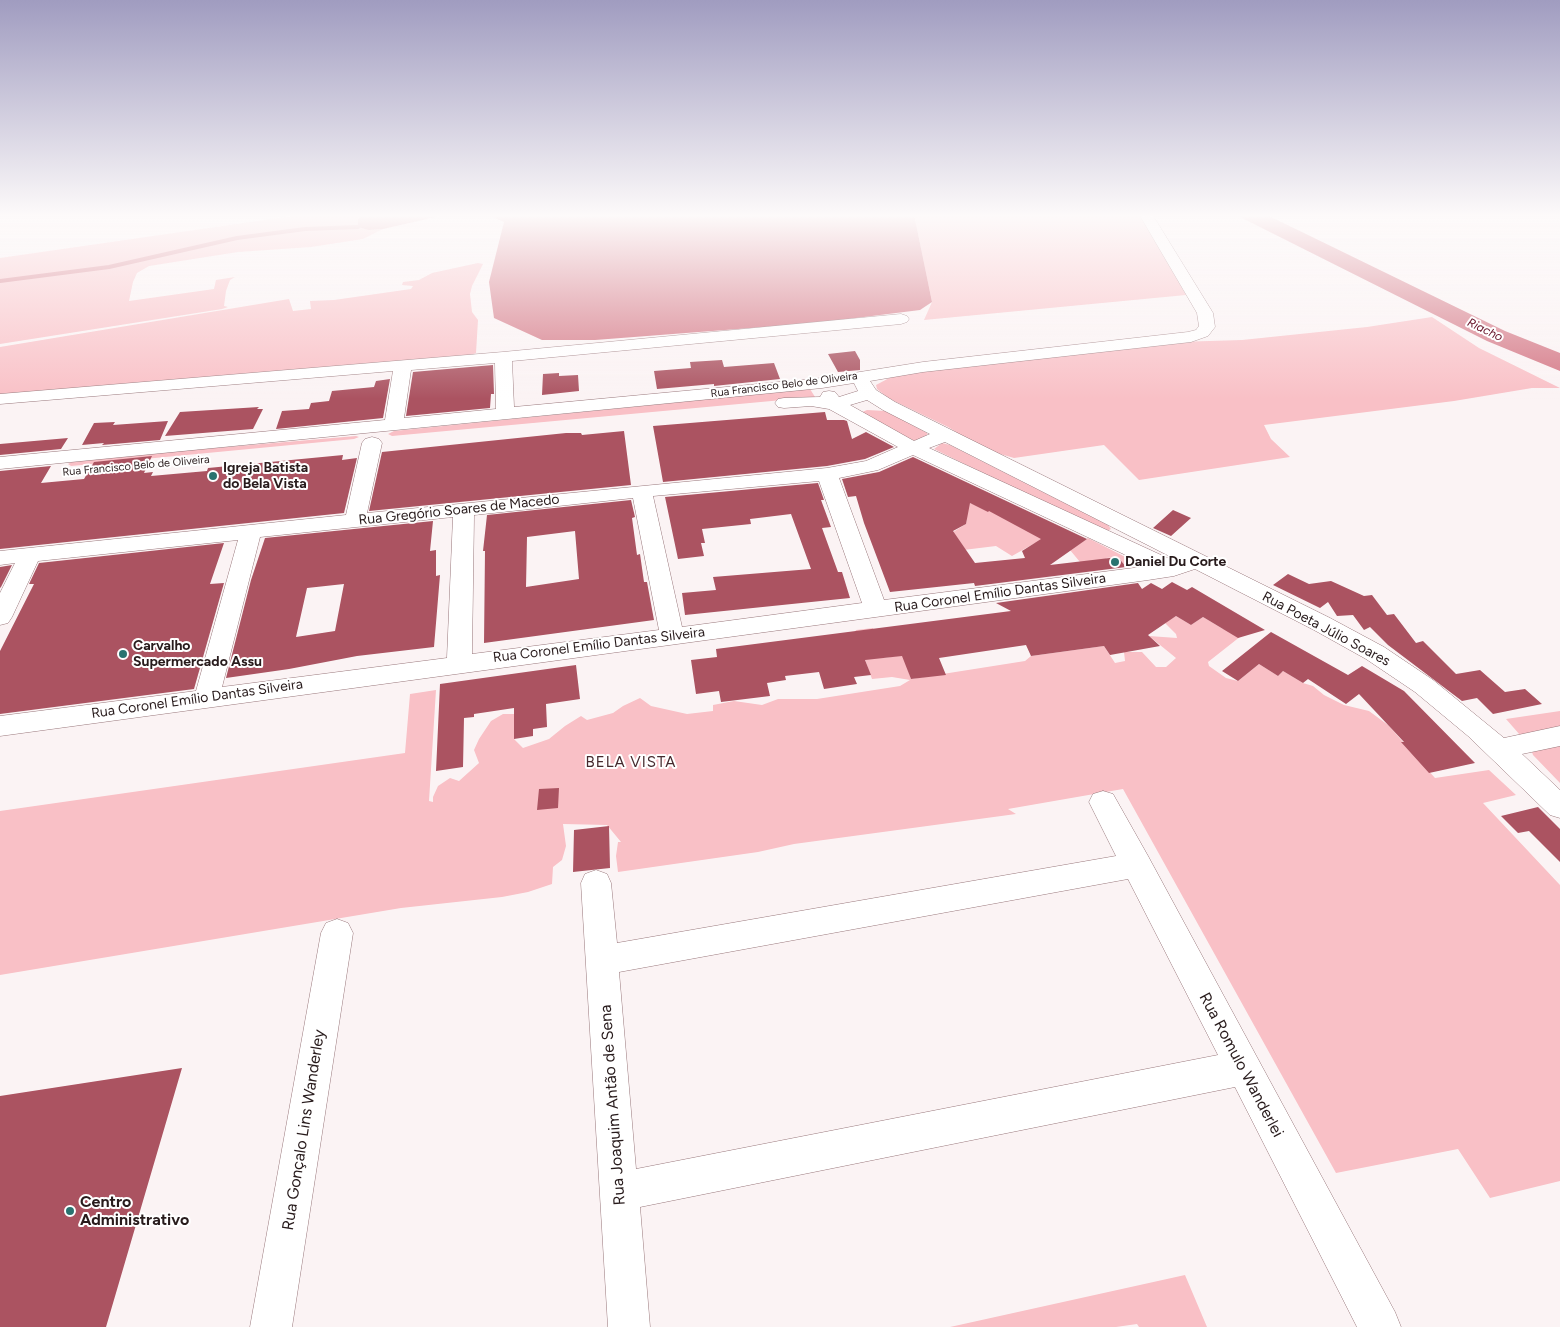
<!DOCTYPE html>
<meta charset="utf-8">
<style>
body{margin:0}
canvas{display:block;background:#fbf3f4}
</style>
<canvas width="1560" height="1327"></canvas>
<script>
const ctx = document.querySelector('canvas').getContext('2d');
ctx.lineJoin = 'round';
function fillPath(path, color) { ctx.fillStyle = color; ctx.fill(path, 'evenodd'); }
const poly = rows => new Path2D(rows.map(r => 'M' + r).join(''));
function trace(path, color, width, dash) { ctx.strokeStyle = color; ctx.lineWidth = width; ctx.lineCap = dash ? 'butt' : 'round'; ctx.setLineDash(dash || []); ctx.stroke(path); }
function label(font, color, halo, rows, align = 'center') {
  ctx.font = font + ' Figtree,sans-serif'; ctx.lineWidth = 4; ctx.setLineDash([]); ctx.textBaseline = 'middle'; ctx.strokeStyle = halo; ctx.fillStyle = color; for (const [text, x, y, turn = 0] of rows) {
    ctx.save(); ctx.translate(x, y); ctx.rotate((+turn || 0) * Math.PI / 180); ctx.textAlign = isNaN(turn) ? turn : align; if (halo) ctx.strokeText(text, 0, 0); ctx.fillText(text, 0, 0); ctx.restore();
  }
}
fillPath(poly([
 [306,214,366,214,358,219,369,230,383,229,363,239,311,247,238,252,149,266,137,273,133,282,129,301,214,289,216,280,235,277,230,280,226,291,224,306,228,307,222,309,0,344,0,258],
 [914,214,1139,214,1159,245,1186,295,924,320,932,302],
 [478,263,483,264,472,286,470,294,472,312,478,320,476,353,468,356,0,401,0,347,289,299,293,311,311,309,310,301,334,300,411,289,413,286,402,285,403,282,419,280,432,273],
 [1432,317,1479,348,1560,388,1532,388,1454,401,1264,425,1271,439,1290,457,1139,480,1104,445,1014,458,983,449,957,439,956,432,948,427,888,398,877,389,876,385,893,376,925,370,1176,342,1242,340,1367,327],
 [810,389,815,397,392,436,388,434,394,431],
 [867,410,886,411,927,433,927,435,919,440,910,440,860,413],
 [356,436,359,437,354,439,71,466,68,464,75,460],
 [942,443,950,445,1108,525,1111,529,1107,531,1099,530,934,449],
 [970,503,991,510,1025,530,1029,528,1045,536,1051,552,1035,543,1012,556,996,546,914,556,966,524,967,517,957,511],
 [1088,538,1139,564,1125,566,1118,557,1106,558,1112,567,1080,562,1070,550],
 [1176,616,1191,625,1203,617,1223,629,1241,617,1255,625,1208,662,1209,666,1226,678,1238,681,1259,664,1278,676,1283,671,1303,683,1313,686,1324,695,1344,705,1369,711,1388,725,1435,778,1489,770,1516,795,1483,803,1560,885,1560,1181,1490,1198,1458,1149,1336,1173,1123,789,1008,809,1016,814,794,844,758,852,618,872,616,856,618,842,621,842,607,825,563,824,566,846,562,860,553,867,552,884,528,892,502,897,401,908,0,975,0,811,405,753,410,694,436,690,429,801,433,802,433,797,438,786,450,778,459,781,479,763,474,750,479,739,491,721,503,714,514,714,514,739,523,748,549,739,565,726,581,716,587,720,613,713,623,706,640,698,651,706,687,714,713,711,713,705,734,701,762,705,778,699,817,699,900,686,910,680,892,677,872,679,855,632,856,630,873,628,884,658,903,655,911,679,1025,661,1031,656,1104,646,1115,663,1125,661,1124,652,1142,652,1156,667,1166,667,1176,658,1149,636,1177,638,1176,634,1165,623],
 [1560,711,1560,732,1520,735,1506,719],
 [1560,742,1560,783,1533,755,1531,749],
 [1185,1275,1207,1327,1139,1327,1137,1324,1116,1327,950,1327]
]), '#f9c0c6');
fillPath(poly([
 [366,214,464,214,440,216,383,229,369,230,358,227,358,219],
 [486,214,914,214,932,302,920,310,816,323,595,340,542,340,494,318,489,282,504,222]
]), '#d47785');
trace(poly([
 [0,281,109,267,237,238,305,229,358,227]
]), '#d47785', 4);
fillPath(poly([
 [1239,214,1265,214,1505,331,1560,353,1560,371,1487,341,1242,218,1239,214]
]), '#d47785');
fillPath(poly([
 [855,351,860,360,860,370,838,372,828,354],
 [722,360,724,367,774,363,780,379,714,386,714,384,657,389,654,371,691,368,690,362],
 [493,365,494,394,491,394,490,408,406,416,413,372],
 [559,373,559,376,578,375,579,391,542,395,543,374],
 [390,379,383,418,276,429,282,411,309,409,311,403,329,401,332,391,374,387,376,381],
 [259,407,257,409,263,409,253,429,165,436,180,412],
 [825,412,827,420,844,420,847,421,852,439,866,432,894,447,865,459,827,466,663,482,653,426],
 [168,421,160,440,102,445,104,443,82,445,94,423,115,422,113,425],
 [624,431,631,485,369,511,382,452,566,433,581,433,582,435],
 [68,438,61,449,0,455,0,444],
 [343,455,342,460,357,458,344,513,0,549,0,471,51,466,41,483,84,479,94,462,152,456,144,473,153,472,151,476,207,471,208,468],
 [913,457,1087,539,1050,565,1118,557,1126,567,975,586,974,583,890,592,864,523,856,496,848,497,842,479,879,472],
 [970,503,988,512,989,511,1041,539,1022,551,1025,558,975,563,953,531,966,524],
 [818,483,824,500,821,500,831,527,822,528,838,572,842,572,850,598,685,615,682,593,716,590,713,577,811,569,791,514,750,519,751,524,702,529,705,543,701,543,704,556,678,559,665,497],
 [631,500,635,517,632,518,637,555,640,554,644,582,647,582,654,620,484,643,485,551,483,551,487,515],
 [575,531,579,579,526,587,527,537],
 [1173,510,1191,518,1171,536,1153,528],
 [433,521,430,551,436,550,436,576,440,575,434,647,357,656,289,669,226,678,251,580,265,538],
 [344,584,335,631,296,637,307,588],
 [224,543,210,584,224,583,194,689,0,714,0,651,34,584,29,584,39,563],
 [12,565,1,587,0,588,0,567],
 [1288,574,1309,584,1331,581,1364,596,1372,595,1387,615,1394,614,1416,643,1423,641,1456,674,1480,670,1505,692,1525,689,1542,704,1493,714,1477,698,1462,701,1388,645,1370,627,1364,630,1353,615,1337,616,1328,602,1320,608,1273,585],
 [1172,582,1187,590,1192,587,1265,630,1238,638,1203,617,1191,625,1176,616,1148,635,1160,646,1110,655,1104,646,1031,656,1026,645,939,658,946,675,911,679,902,656,865,660,871,675,854,677,857,684,824,689,819,672,785,676,786,680,767,683,770,696,721,702,719,691,696,694,691,660,717,657,716,649,1011,611,996,603,1138,583,1142,589,1151,583,1162,589],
 [1271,632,1348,675,1362,666,1404,691,1475,763,1429,773,1401,742,1404,742,1359,694,1346,704,1308,679,1303,683,1283,671,1278,676,1259,664,1238,681,1222,671],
 [576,665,580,699,546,704,547,727,533,729,533,736,514,739,514,708,474,714,474,717,464,718,463,767,436,771,440,684],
 [559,788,558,808,537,810,539,789],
 [1538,807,1560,829,1560,862,1529,831,1518,833,1501,816],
 [609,826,610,868,573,872,574,830],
 [182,1068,106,1327,0,1327,0,1096]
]), '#ab5361');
const minor = poly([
 [1139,214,1152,214,1213,313,1215,327,1208,336,1191,342,923,372,870,381,876,390,895,402,1330,618,1384,647,1433,680,1504,738,1560,726,1560,746,1522,754,1560,790,1560,818,1550,815,1468,736,1415,692,1366,659,1314,630,1195,569,1174,576,1148,580,0,736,0,716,196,691,238,540,38,561,12,617,8,623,0,625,0,593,15,563,0,565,0,551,346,515,362,443,365,439,372,437,379,439,382,443,367,513,827,468,866,461,898,447,829,409,811,406,784,408,778,407,775,403,778,399,784,398,820,397,823,392,829,391,835,392,839,397,858,391,854,383,822,388,0,469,0,457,385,420,393,371,0,404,0,394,503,352,901,314,907,316,909,319,907,322,901,324,512,361,514,407,822,378,923,362,1188,332,1196,330,1199,326,1197,313,1139,214],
 [495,363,496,409,404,418,411,370,495,363],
 [867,400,883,410,930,434,914,441,850,405,867,400],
 [945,442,1177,560,1174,561,929,448,945,442],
 [913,455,1149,566,884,600,839,478,878,470,913,455],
 [819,481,862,603,682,627,653,496,819,481],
 [633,498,659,630,472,654,474,515,633,498],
 [453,517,447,658,222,687,260,537,453,517],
 [1103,791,1113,794,1148,856,1395,1312,1401,1327,1357,1327,1235,1087,640,1207,650,1327,608,1327,581,883,585,874,596,870,607,874,611,883,617,943,1116,856,1089,802,1093,794,1103,791],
 [1128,879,1218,1055,636,1169,619,972,1128,879],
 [337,919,348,923,353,933,292,1327,250,1327,321,933,326,923,337,919]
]);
trace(minor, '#99787c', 1);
fillPath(minor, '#fff');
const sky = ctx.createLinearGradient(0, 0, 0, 399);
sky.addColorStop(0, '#a09cc0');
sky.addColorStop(0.54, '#fdfafa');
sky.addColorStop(1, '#fdfafa00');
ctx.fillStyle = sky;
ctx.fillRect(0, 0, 1560, 399);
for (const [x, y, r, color] of [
 [213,476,5,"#297370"],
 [1115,562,5,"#297370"],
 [123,654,5,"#297370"],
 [70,1211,5,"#297370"]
]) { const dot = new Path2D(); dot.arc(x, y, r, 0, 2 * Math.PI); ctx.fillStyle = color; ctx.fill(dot); trace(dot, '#fff', 2); }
label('11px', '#281b1c', '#fff', [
 ["Rua Francisco Belo de Oliveira",784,385,-7],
 ["Rua Francisco Belo de Oliveira",136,466,-5]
]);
label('italic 12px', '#640f26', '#fff', [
 ["Riacho",1485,330,26]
]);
label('bold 14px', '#281b1c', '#fff', [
 ["Igreja Batista",223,468],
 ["do Bela Vista",223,484],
 ["Daniel Du Corte",1125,562],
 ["Carvalho",133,646],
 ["Supermercado Assu",133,662]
], 'left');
label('14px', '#281b1c', '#fff', [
 ["Rua Gregório Soares de Macedo",459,510,-6],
 ["Rua Coronel Emílio Dantas Silveira",1000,593,-8],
 ["Rua Poeta Júlio Soares",1326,629,28],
 ["Rua Coronel Emílio Dantas Silveira",599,645,-7],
 ["Rua Coronel Emílio Dantas Silveira",197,699,-8]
]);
ctx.letterSpacing = '1px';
label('15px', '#462a2e', '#fff', [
 ["BELA VISTA",631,763]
]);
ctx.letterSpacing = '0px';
label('16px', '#281b1c', '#fff', [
 ["Rua Romulo Wanderlei",1241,1065,62],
 ["Rua Joaquim Antão de Sena",613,1105,-94],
 ["Rua Gonçalo Lins Wanderley",304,1130,-81]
]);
label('bold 16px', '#281b1c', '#fff', [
 ["Centro",80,1202],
 ["Administrativo",80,1220]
], 'left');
</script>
